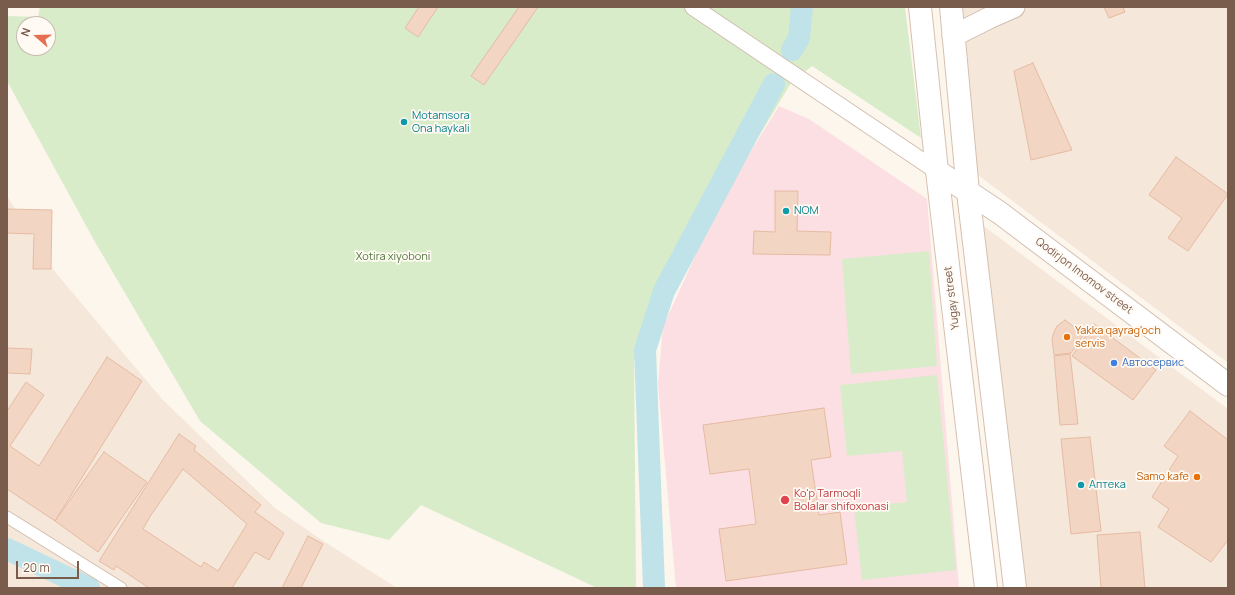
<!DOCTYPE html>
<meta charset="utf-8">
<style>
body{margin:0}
#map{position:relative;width:1235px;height:595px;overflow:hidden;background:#fdf6ec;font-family:Manrope,sans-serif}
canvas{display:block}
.frame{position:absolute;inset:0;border:8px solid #7a5c4d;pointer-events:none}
.north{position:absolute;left:16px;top:16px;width:40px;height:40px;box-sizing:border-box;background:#fffaf3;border:1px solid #cabbb1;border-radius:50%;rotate:290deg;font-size:11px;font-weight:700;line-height:16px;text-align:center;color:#7a5c4d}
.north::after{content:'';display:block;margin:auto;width:14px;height:18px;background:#e76f51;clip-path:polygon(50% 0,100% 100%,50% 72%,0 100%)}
.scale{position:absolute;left:16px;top:561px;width:63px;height:18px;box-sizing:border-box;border:2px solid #7a5c4d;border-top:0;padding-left:5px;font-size:12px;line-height:14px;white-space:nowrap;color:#7a5c4d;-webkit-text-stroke:3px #fffaf3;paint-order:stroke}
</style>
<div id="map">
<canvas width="1235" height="595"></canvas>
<div class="frame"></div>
<div class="north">N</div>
<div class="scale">20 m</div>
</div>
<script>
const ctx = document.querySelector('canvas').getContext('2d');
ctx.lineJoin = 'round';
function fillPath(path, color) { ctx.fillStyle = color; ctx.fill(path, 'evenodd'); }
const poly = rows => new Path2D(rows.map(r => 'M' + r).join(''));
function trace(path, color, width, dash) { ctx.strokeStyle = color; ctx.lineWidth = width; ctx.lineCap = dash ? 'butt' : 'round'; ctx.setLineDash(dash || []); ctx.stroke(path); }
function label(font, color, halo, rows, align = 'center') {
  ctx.font = font + ' Manrope,sans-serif'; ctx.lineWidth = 3.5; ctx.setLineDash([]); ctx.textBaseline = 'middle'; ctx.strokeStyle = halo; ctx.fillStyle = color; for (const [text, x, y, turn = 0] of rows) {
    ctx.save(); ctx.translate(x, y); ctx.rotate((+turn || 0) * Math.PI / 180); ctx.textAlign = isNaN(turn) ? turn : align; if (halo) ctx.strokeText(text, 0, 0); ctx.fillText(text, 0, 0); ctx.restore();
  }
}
fillPath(poly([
 [951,7,1228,7,1228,363,966,166],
 [7,196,56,273,162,399,275,508,328,544,397,588,7,588],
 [977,221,1228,409,1228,588,1018,588]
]), '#f5e8da');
fillPath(poly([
 [779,106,809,119,927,199,959,588,676,588,658,384,663,327,721,199]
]), '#fbdfe3');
fillPath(poly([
 [40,7,905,7,921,138,812,66,791,83,721,199,634,360,636,588,597,588,421,505,389,540,321,523,200,421,95,242,7,81,7,16,38,17],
 [24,24,48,24,48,48,24,48],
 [929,251,937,366,851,374,842,259],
 [937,375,956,570,862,580,854,508,907,502,902,451,847,456,840,385]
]), '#d8ecc9');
trace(poly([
 [792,50,799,38,802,7],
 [7,549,89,588],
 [654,588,645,350,664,291,774,84]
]), '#bfe3e8', 22);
const building = poly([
 [419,7,438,7,418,37,405,28,419,7],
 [519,7,538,7,484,85,471,76,519,7],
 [1104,7,1123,7,1125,12,1109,18,1104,7],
 [1033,63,1072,150,1031,160,1014,71,1033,63],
 [1176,157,1228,194,1188,251,1168,238,1182,218,1149,195,1176,157],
 [775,191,798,191,797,231,831,232,830,255,753,254,754,231,775,232,775,191],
 [7,209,52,210,51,269,33,269,34,234,7,233,7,209],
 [1065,320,1084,334,1071,353,1054,355,1052,339,1054,332,1057,326,1065,320],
 [1094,324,1156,370,1133,400,1072,356,1094,324],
 [7,348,32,349,30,374,7,373,7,348],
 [1070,354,1078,424,1060,425,1054,356,1070,354],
 [107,357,142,381,55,521,7,489,7,411,26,382,44,395,10,446,39,466,107,357],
 [824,408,831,457,811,460,819,515,840,512,847,564,726,581,719,529,756,524,749,469,710,474,703,425,824,408],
 [1190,411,1228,440,1228,540,1211,562,1158,527,1169,509,1152,497,1178,456,1164,446,1190,411],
 [179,434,196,446,194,450,261,505,255,512,284,533,269,560,255,552,232,588,149,588,116,566,114,570,99,561,179,434],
 [183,469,247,524,218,571,204,562,201,567,143,529,151,515,183,469],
 [1090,437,1101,531,1071,534,1061,439,1090,437],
 [104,452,147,482,98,552,55,521,104,452],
 [1140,532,1145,588,1101,588,1097,535,1140,532],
 [308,536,323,544,301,588,282,588,308,536]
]);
fillPath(building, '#f3d5c3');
trace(building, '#e6bba3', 1);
const service = poly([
 [7,517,121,588]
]);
const pedestrian = poly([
 [693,7,937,171]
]);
const minor = poly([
 [953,36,989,18,1014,7]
]);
const tertiary = poly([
 [937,171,1000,213,1228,385]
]);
const secondary = poly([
 [920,7,937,171,986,588],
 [951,7,968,192,1015,588]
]);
trace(service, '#d1beb0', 13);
trace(pedestrian, '#d1beb0', 18);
trace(minor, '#d1beb0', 23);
trace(tertiary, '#d1beb0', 24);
trace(secondary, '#d6c0b0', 24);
trace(service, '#fff', 11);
trace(pedestrian, '#fff', 16);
trace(minor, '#fff', 21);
trace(tertiary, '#fff', 22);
trace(secondary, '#fff', 22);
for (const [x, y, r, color] of [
 [404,122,4,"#0f9aa8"],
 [786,211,4,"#0f9aa8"],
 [1067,337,4,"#e8710a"],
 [1114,363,4,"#3f7fe0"],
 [1197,477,4,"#e8710a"],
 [1081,485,4,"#0f9aa8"],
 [785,500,5,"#e0444e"]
]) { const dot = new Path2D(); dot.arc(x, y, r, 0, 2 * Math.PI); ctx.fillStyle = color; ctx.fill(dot); trace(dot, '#fffaf3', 1.5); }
label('11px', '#0d838f', '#fffaf3', [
 ["Motamsora",412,116],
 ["Ona haykali",412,129],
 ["NOM",794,211],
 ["Аптека",1089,485]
], 'left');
label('11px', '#537a41', '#fffaf3', [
 ["Xotira xiyoboni",393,257]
]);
label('11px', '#7a5c4d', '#fffaf3', [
 ["Qodirjon Imomov street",1084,276,37],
 ["Yugay street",952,298,-97]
]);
label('11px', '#c56008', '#fffaf3', [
 ["Yakka qayrag'och",1075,331],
 ["servis",1075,344],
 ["Samo kafe",1189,477,"right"]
], 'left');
label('11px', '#366cbe', '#fffaf3', [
 ["Автосервис",1122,363]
], 'left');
label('11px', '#be3a42', '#fffaf3', [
 ["Ko'p Tarmoqli",794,494],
 ["Bolalar shifoxonasi",794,507]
], 'left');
</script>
